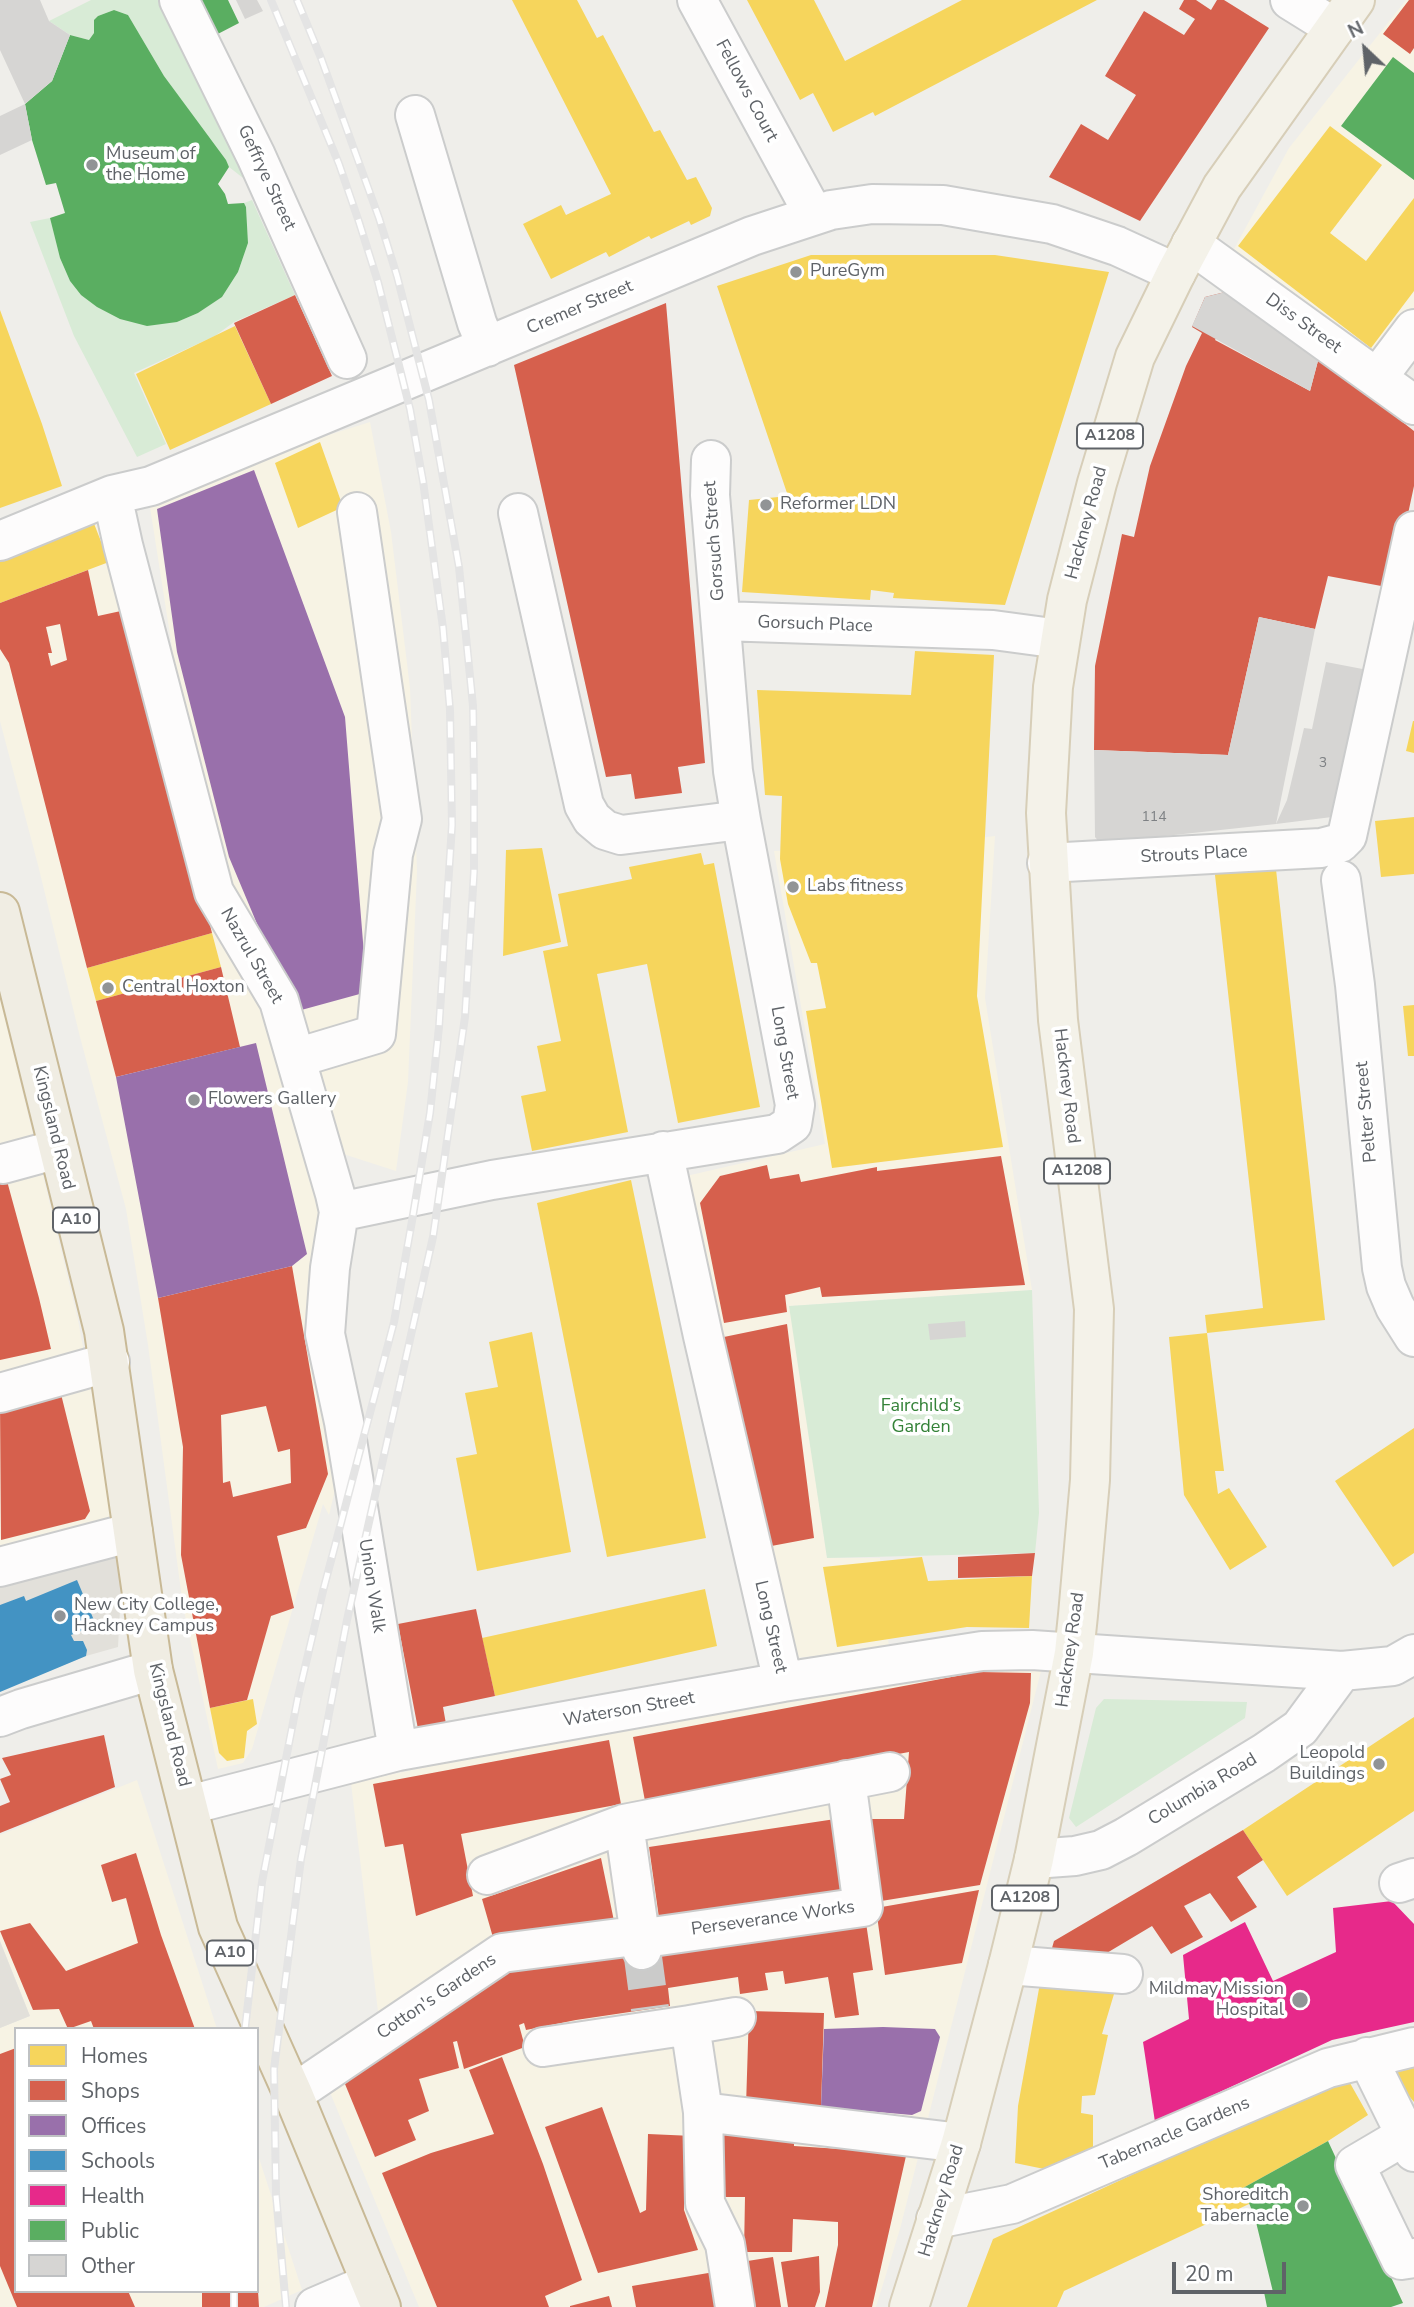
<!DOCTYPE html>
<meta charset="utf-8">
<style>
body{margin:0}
#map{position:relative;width:1414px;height:2307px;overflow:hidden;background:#efeeea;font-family:"Nunito Sans",sans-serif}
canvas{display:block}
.legend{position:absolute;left:14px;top:2027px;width:245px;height:266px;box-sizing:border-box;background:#fff;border:2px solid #bfc1c3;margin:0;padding:9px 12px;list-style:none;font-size:21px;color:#5f6368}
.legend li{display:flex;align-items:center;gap:14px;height:35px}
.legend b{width:35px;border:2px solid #bfc1c3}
.north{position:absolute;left:1330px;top:14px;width:70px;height:70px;-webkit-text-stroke:5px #fff;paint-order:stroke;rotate:334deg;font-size:19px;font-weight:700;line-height:28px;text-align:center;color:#5f6368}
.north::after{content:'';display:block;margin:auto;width:24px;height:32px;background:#5f6368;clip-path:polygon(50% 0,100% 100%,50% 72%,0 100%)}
.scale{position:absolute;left:1172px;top:2262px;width:114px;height:32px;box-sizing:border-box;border:4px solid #5f6368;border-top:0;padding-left:9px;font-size:21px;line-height:24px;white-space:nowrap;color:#5f6368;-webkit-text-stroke:5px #fff;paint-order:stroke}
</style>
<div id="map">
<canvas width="1414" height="2307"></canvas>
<ul class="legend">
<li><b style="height:19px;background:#f6d55c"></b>Homes</li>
<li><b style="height:19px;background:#d6604d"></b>Shops</li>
<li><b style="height:19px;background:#9970ab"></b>Offices</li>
<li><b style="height:19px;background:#4393c3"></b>Schools</li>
<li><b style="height:19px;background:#e7298a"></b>Health</li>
<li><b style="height:19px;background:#5aae61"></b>Public</li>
<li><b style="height:19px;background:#d6d5d3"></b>Other</li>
</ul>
<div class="north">N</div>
<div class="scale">20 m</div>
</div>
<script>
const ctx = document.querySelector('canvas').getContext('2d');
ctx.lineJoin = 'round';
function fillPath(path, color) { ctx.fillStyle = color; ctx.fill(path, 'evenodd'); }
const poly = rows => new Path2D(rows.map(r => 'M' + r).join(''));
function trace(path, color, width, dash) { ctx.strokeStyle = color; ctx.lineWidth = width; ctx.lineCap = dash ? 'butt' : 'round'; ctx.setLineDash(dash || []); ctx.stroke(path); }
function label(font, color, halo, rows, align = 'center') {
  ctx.font = font + ' "Nunito Sans",sans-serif'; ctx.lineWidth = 7; ctx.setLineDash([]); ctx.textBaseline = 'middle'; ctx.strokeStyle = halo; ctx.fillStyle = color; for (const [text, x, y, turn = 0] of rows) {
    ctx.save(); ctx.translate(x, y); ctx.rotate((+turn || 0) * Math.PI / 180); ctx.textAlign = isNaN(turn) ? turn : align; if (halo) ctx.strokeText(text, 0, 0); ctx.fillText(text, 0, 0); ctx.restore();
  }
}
fillPath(poly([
 [1406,0,1414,0,1414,355,1400,374,1233,251,1289,148],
 [370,422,391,532,410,688,417,871,408,1082,396,1171,337,1152,220,862,173,654,150,507,284,449],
 [104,518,280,1052,323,1195,341,1465,329,1515,323,1504,252,1749,243,1763,218,1769,183,1606,148,1345,126,1209,80,1037,38,865,0,721,0,557],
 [995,836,985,998,1032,1290,790,1306,827,1558,880,1558,889,1648,786,1659,682,1177,825,1144,774,851,939,843],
 [0,999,78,1320,114,1516,0,1551],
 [1042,1667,900,2229,876,2307,419,2307,317,2061,379,2020,351,1783,536,1744,815,1692],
 [137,1780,217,2029,16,2029,16,2291,257,2291,257,2152,302,2290,264,2307,0,2307,0,2028,30,2016,0,1941,0,1835]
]), '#f7f3e4');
fillPath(poly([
 [123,1553,118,1647,86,1656,0,1691,0,1586],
 [0,1941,30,2016,0,2028]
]), '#e2e0da');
fillPath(poly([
 [91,0,160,0,252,185,229,167,164,76,128,15,114,10,98,16,94,33,89,40,70,35,49,21],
 [252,200,295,295,234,322,215,336,134,373,166,444,137,457,74,336,30,222,50,218,60,258,70,281,81,295,177,322,198,313,222,297,238,272,248,243,246,207,244,203],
 [1032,1290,1039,1513,1035,1553,827,1558,789,1306],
 [1104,1699,1247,1702,1245,1718,1076,1827,1069,1818,1073,1802,1096,1708]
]), '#d8ebd6');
fillPath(poly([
 [512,0,577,0,597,38,603,35,654,132,660,130,687,180,696,177,712,208,710,216,691,225,689,221,651,239,649,236,609,257,606,252,551,279,523,224,561,205,566,215,611,194],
 [747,0,814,0,845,61,962,0,1097,0,875,116,873,112,833,132,813,93,800,100],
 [1330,126,1382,165,1330,233,1366,261,1414,198,1414,291,1371,348,1238,246],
 [811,255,995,255,1109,272,1005,605,893,598,894,593,871,590,870,600,742,592,749,500,788,496,717,286],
 [0,310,42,424,62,486,0,508],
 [235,326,271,404,170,450,136,374],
 [320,442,343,507,298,528,275,463],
 [93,521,109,562,0,603,0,556],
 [915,651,994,655,977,996,1003,1147,832,1168,806,1011,826,1008,817,963,811,963,788,904,780,859,782,796,765,795,757,690,911,695],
 [1413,721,1414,721,1414,753,1406,751],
 [1414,817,1414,874,1381,877,1375,821],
 [542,848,561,942,503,956,506,850],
 [701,853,704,865,714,863,760,1107,678,1123,647,964,597,974,628,1132,532,1151,521,1096,546,1091,537,1046,561,1041,543,951,568,946,558,894,632,879,629,867],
 [1275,860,1325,1320,1207,1333,1205,1315,1263,1308,1214,866],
 [212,933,221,967,96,1001,87,968],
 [1414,1005,1414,1056,1408,1056,1403,1006],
 [631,1180,706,1538,607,1557,537,1203],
 [532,1332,571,1552,477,1571,456,1458,477,1454,465,1393,498,1387,489,1342],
 [1207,1333,1224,1471,1215,1471,1218,1494,1229,1488,1267,1547,1230,1570,1184,1495,1169,1337],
 [1414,1428,1414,1553,1393,1567,1335,1481],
 [922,1557,928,1581,1032,1576,1029,1628,967,1627,837,1647,823,1567],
 [705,1589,717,1646,495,1696,482,1638],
 [253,1699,257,1724,247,1731,244,1758,227,1761,219,1753,210,1708],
 [1414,1717,1414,1811,1287,1896,1243,1830],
 [1040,1983,1114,1994,1102,2034,1108,2035,1095,2095,1082,2096,1081,2113,1093,2115,1093,2151,1049,2170,1015,2163,1018,2106],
 [1414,2068,1414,2102,1390,2073],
 [1346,2076,1368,2115,1328,2141,1243,2188,1249,2204,1064,2291,1057,2307,967,2307,993,2239]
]), '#f6d55c');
fillPath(poly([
 [1184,0,1196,0,1211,10,1217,0,1224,0,1269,28,1140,221,1049,177,1081,124,1108,140,1136,95,1105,76,1144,11,1184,35,1195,19,1179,9],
 [1409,0,1414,0,1414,48,1410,54,1383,34],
 [1225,292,1236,299,1215,340,1310,391,1319,357,1414,431,1414,486,1392,588,1328,576,1315,629,1259,617,1228,755,1094,750,1095,666,1122,534,1134,537,1150,466,1186,366,1202,333,1192,327,1205,297],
 [295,295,332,376,271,404,234,323],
 [666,303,705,763,678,767,682,793,635,799,631,774,606,777,514,365],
 [88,570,98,616,130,609,212,933,87,968,9,663,0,649,0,603],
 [60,624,67,660,51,666,48,653,52,653,46,627],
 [221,967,240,1047,116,1077,96,1001],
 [1001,1156,1025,1285,822,1297,820,1287,785,1295,787,1312,724,1323,700,1203,720,1176,767,1165,770,1179,799,1174,801,1182,877,1167,877,1171],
 [4,1170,39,1298,51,1349,0,1360,0,1171],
 [292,1266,328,1474,306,1528,277,1536,294,1608,271,1616,247,1700,210,1708,181,1555,183,1447,158,1298],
 [266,1406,278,1452,290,1449,291,1483,233,1497,230,1481,223,1483,221,1415],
 [787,1324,814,1538,766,1547,719,1338],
 [59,1386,90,1511,85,1519,1,1540,0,1403],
 [1035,1553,1032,1576,958,1578,958,1557],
 [476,1609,495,1696,443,1707,446,1724,418,1729,398,1624],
 [978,1672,1031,1673,1030,1703,980,1885,875,1902,863,1819,904,1819,909,1752,645,1801,633,1737],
 [104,1735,115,1787,0,1833,0,1806,10,1802,0,1779,11,1775,2,1758],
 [609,1740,621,1804,461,1834,473,1896,416,1916,403,1844,385,1847,373,1784],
 [842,1818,853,1897,660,1925,649,1847],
 [1243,1830,1263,1860,1237,1877,1257,1907,1231,1922,1210,1893,1184,1906,1203,1937,1171,1954,1152,1926,1085,1966,1048,1962,1054,1941],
 [136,1853,161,1935,195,2029,161,2029,160,2027,94,2029,91,2021,68,2029,59,2009,33,2010,0,1931,30,1923,66,1971,138,1943,126,1898,112,1902,101,1865],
 [601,1858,614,1921,494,1941,482,1899],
 [979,1890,962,1963,885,1975,876,1908],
 [865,1916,873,1970,853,1973,859,2015,835,2018,828,1977,785,1984,783,1971,765,1973,768,1990,740,1994,738,1977,668,1988,670,2006,576,2020,526,2030,524,2023,519,2025,525,2047,464,2069,457,2041,453,2042,459,2068,419,2079,429,2111,408,2120,416,2140,375,2157,345,2084,407,2036,506,1970],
 [749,2011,824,2013,821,2107,746,2106],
 [16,2048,16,2291,128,2291,135,2307,17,2307,0,2266,0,2054],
 [502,2057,543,2164,582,2280,545,2296,549,2307,437,2307,382,2173,431,2153,494,2134,469,2070],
 [602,2107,640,2213,646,2210,648,2134,693,2136,696,2194,684,2193,684,2210,698,2250,598,2273,545,2127],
 [717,2129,794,2130,794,2146,840,2149,840,2145,902,2151,906,2156,872,2307,825,2307,838,2245,838,2222,793,2219,792,2252,744,2252,745,2197,717,2197],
 [819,2256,820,2292,815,2307,788,2307,781,2262],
 [773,2257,781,2307,747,2307,741,2262],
 [720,2271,726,2307,636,2307,632,2286],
 [202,2291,258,2291,259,2307,202,2307],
 [609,2296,612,2307,570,2307,570,2306]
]), '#d6604d');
fillPath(poly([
 [254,470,345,717,367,992,294,1012,229,857,177,652,157,509],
 [256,1043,307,1254,292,1266,158,1298,116,1077],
 [883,2027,935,2029,940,2037,921,2111,912,2115,821,2107,824,2029]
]), '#9970ab');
fillPath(poly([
 [77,1580,96,1625,71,1635,74,1641,83,1641,87,1650,86,1656,0,1692,0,1605,24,1596,26,1601]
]), '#4393c3');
fillPath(poly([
 [1392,1901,1414,1924,1414,2022,1332,2040,1155,2122,1143,2042,1189,2019,1183,1955,1245,1922,1273,1981,1336,1952,1333,1908]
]), '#e7298a');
fillPath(poly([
 [195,0,228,0,239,23,212,37],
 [114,10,128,15,164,76,226,160,229,167,218,184,225,194,228,204,244,203,246,207,248,243,238,272,222,297,198,313,177,322,147,326,120,319,97,307,81,295,70,281,60,258,50,218,65,213,56,183,46,185,32,140,25,104,52,81,70,35,89,40,94,33,94,20,98,16],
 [1393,57,1414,73,1414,180,1341,126],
 [1328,2141,1403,2303,1391,2307,1267,2307,1264,2292,1273,2292,1255,2218,1243,2188]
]), '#5aae61');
fillPath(poly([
 [0,0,40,0,49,21,70,35,52,81,25,104,0,50],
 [236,0,257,0,263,11,245,19],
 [25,104,32,140,0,155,0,116],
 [1225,292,1319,357,1310,391,1192,326,1205,297],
 [1259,617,1315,629,1276,824,1287,800,1304,728,1312,729,1326,662,1373,671,1340,816,1276,824,1100,843,1095,837,1094,750,1228,755],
 [965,1321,966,1337,930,1340,928,1324]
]), '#d6d5d3');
trace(poly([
 [642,1950,650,2009]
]), '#cbcbca', 38, [38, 19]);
const minor = poly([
 [179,0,256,156,347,359],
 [697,0,814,215],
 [1290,0,1335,28],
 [415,115,477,323,487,347],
 [1191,244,1414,405],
 [1377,378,1414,329],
 [112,495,123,545,214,892,279,1001,335,1194,339,1212,330,1268,325,1334,344,1422,398,1751],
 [518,513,584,805,592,819,605,830,621,835,741,820],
 [0,541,112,495,151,486,752,236,831,210,872,204,943,205,1052,224,1117,246,1176,273],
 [721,621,993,630,1060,639],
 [1047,863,1321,848,1340,843,1347,836,1414,531],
 [1341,880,1355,985,1382,1268,1386,1286,1395,1307,1414,1337],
 [296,1058,376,1034,393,854,402,819,357,512],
 [663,1151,703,1336,783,1682],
 [3,1164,58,1149],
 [339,1212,492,1180,777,1134,792,1124,795,1105,741,820,733,771,710,495,711,460],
 [0,1393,110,1362],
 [0,1567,133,1532],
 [0,1717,21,1709,153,1670],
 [189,1805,398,1751,783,1682,982,1651,1032,1650,1342,1671,1393,1666,1414,1654],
 [624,1824,642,1950],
 [1034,1859,1075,1856,1101,1850,1126,1837,1264,1753,1300,1728,1342,1671],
 [487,1875,624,1824,890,1772],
 [1399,1883,1414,1878],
 [1008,1965,1123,1974],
 [690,2025,736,2017],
 [543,2047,690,2025,703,2112,705,2203,725,2244,735,2307],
 [1367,2057,1414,2152],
 [293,2094,502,1953,627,1937,659,1936,863,1907,846,1780],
 [703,2112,961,2143],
 [1406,2135,1355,2165,1401,2260,1414,2258],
 [936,2219,1012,2204,1328,2068,1414,2047],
 [315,2307,371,2283]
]);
const major = poly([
 [909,2307,961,2143,1008,1965,1034,1859,1074,1653,1078,1615,1090,1480,1094,1309,1058,1020,1046,813,1053,687,1067,600,1097,483,1135,357,1176,273,1222,187,1355,0]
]);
const highway = poly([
 [0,912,104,1331,153,1670,218,1927,293,2094,381,2307]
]);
trace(minor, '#cbcccc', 42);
trace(major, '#d7ceb8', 42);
trace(highway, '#c8b996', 42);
trace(minor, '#fdfcfc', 38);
trace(major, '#f4f2e9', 38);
trace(highway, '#f0ede3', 38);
const rail = poly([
 [245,2029,262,1882,298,1697,323,1591,394,1322,412,1221,430,1113,439,1027,452,825,450,710,443,628,423,481,410,409,378,282,359,222,339,164,271,0],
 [234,2291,234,2307],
 [286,2307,276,2195,274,2069,301,1859,347,1620,433,1237,465,1017,474,872,474,783,473,706,459,567,429,400,397,276,379,218,321,58,297,0]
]);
trace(rail, '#e4e4e4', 8);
trace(rail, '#fff', 5, [16]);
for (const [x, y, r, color] of [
 [92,165,7,"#919496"],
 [796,272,7,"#919496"],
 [766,505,7,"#919496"],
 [793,887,7,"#919496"],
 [108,988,7,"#919496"],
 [194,1100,7,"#919496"],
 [60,1616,7,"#919496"],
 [1379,1764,7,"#919496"],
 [1300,2000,9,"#919496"],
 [1303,2206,7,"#919496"]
]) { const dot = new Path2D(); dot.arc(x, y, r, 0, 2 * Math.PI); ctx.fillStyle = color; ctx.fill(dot); trace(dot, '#fff', 2.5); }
label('14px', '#7e8184', null, [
 ["3",1323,764],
 ["114",1154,818]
]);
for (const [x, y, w] of [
 [1110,436,66],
 [1077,1171,66],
 [76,1220,46],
 [1025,1898,66],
 [230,1953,46]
]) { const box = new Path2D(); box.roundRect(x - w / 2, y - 12.5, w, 25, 5); ctx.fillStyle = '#fff'; ctx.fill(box); trace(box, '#5f6368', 2); }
label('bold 16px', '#5f6368', null, [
 ["A1208",1110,436],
 ["A1208",1077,1171],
 ["A10",76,1220],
 ["A1208",1025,1898],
 ["A10",230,1953]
]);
label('18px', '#5f6368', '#fff', [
 ["Fellows Court",746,91,62],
 ["Geffrye Street",266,178,65],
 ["Cremer Street",580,308,-23],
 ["Diss Street",1303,324,36],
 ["Hackney Road",1087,523,-75],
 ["Gorsuch Street",715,541,-94],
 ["Gorsuch Place",815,625,2],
 ["Strouts Place",1194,855,-3],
 ["Nazrul Street",251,956,60],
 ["Long Street",784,1053,80],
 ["Hackney Road",1066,1086,83],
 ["Pelter Street",1367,1112,-95],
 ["Kingsland Road",53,1128,76],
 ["Union Walk",371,1586,81],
 ["Long Street",770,1627,77],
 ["Hackney Road",1071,1650,-82],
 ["Waterson Street",629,1710,-10],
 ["Kingsland Road",169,1725,76],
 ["Columbia Road",1203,1790,-31],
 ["Perseverance Works",773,1919,-8],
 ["Cotton's Gardens",437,1997,-34],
 ["Tabernacle Gardens",1175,2134,-23],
 ["Hackney Road",942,2201,-73]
]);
label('18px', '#5f6368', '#fff', [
 ["Museum of",106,155],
 ["the Home",106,176],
 ["PureGym",810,272],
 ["Reformer LDN",780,505],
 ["Labs fitness",807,887],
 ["Central Hoxton",122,988],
 ["Flowers Gallery",208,1100],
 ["New City College,",74,1606],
 ["Hackney Campus",74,1627],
 ["Leopold",1365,1754,"right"],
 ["Buildings",1365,1775,"right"],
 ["Mildmay Mission",1284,1990,"right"],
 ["Hospital",1284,2011,"right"],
 ["Shoreditch",1289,2196,"right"],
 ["Tabernacle",1289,2217,"right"]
], 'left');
label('18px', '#348238', '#fff', [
 ["Fairchild’s",921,1407],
 ["Garden",921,1428]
]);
</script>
